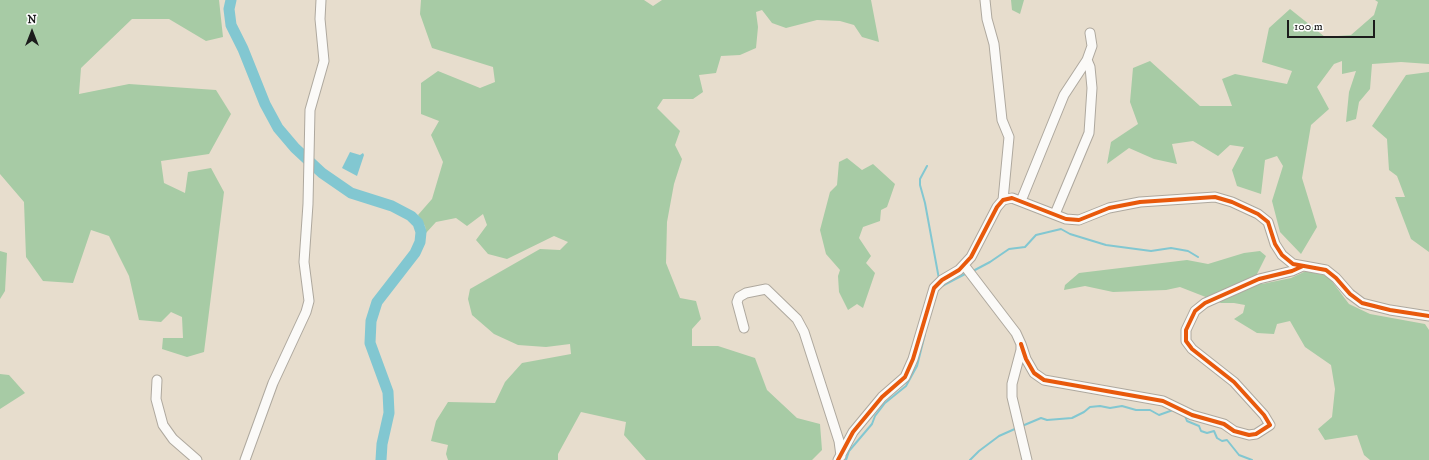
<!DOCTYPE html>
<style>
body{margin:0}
#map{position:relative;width:1429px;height:460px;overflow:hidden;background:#e7ddcd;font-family:"IM FELL DW Pica",serif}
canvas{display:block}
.north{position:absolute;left:12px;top:12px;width:40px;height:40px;-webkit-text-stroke:3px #fff;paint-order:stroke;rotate:0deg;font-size:11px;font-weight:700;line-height:16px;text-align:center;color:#1c1c1c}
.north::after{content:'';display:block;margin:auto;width:14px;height:18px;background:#1c1c1c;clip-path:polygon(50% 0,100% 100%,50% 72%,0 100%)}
.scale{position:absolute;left:1287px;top:20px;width:88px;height:18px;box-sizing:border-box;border:2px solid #1c1c1c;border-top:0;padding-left:5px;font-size:12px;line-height:14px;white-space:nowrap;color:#1c1c1c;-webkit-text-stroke:3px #fff;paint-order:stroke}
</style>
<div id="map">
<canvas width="1429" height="460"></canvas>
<div class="north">N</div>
<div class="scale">100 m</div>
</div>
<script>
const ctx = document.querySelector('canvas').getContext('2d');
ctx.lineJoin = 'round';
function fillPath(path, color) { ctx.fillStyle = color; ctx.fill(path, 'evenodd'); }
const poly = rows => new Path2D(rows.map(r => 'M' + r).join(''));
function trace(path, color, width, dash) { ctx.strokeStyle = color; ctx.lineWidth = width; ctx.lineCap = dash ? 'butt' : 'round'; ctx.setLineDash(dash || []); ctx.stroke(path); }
fillPath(poly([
 [0,0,219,0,223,37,206,41,169,19,132,19,81,68,79,94,129,84,216,90,231,114,209,154,161,161,164,183,185,193,188,172,211,168,224,192,204,352,187,357,162,349,163,338,183,338,182,317,171,312,161,322,139,320,129,276,109,236,91,230,73,283,43,281,26,257,24,202,0,174],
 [421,0,644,0,653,6,662,0,871,0,879,42,862,37,854,25,840,21,817,20,786,28,772,23,762,10,756,12,758,27,756,48,740,55,721,56,716,73,699,75,703,92,693,99,663,99,657,108,680,131,675,145,682,159,674,184,667,222,666,263,680,298,696,301,701,319,692,329,692,346,718,346,755,358,767,390,797,418,820,424,822,450,812,460,646,460,624,435,626,422,581,412,558,454,558,460,448,460,446,454,448,445,431,441,436,421,448,402,495,403,505,382,522,363,571,354,570,344,546,347,518,345,494,334,472,315,468,299,470,289,540,249,560,250,568,242,554,236,507,259,488,254,476,240,487,225,483,214,467,226,456,218,436,222,426,233,425,226,418,215,432,199,443,162,431,135,439,121,421,114,421,83,438,71,480,88,495,82,493,67,432,48,420,14],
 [1011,0,1024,0,1020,14,1012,10],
 [1375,0,1429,0,1429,64,1401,62,1372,64,1370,89,1359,102,1356,119,1346,122,1349,92,1356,71,1342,74,1342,61,1334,64,1317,87,1329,109,1311,125,1302,178,1317,227,1301,254,1280,232,1272,201,1283,166,1277,156,1265,160,1261,194,1237,186,1232,170,1244,147,1230,145,1218,156,1193,141,1172,144,1177,164,1154,159,1129,148,1107,164,1111,142,1138,124,1130,102,1133,68,1150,61,1200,106,1232,106,1222,79,1235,74,1287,84,1292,71,1262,62,1269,28,1290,9,1325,37,1351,35,1374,15,1378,2],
 [1429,72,1429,252,1411,239,1395,197,1405,197,1397,176,1389,170,1387,139,1372,126,1406,75],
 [847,158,862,170,873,164,895,184,887,207,881,210,880,221,863,227,859,238,871,256,866,263,875,273,863,308,857,304,848,310,839,292,838,276,840,270,826,254,820,230,830,192,837,185,839,162],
 [0,251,7,253,5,291,0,299],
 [1260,251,1266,256,1257,274,1262,284,1291,278,1306,271,1328,276,1349,304,1370,314,1425,324,1429,330,1429,460,1370,460,1364,455,1357,435,1325,440,1318,429,1332,417,1335,389,1331,365,1305,347,1290,321,1277,324,1274,334,1257,333,1234,319,1243,313,1245,305,1234,303,1221,303,1180,287,1166,290,1113,292,1085,286,1064,290,1065,285,1079,273,1187,260,1208,264,1244,253],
 [0,374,9,375,25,393,0,409]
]), '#a7cba5');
fillPath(poly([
 [350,152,360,155,363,153,364,155,357,176,342,168]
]), '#82c7d1');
trace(poly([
 [927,166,920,179,920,185,925,203,939,279],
 [973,271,990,262,1009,249,1025,247,1036,235,1061,229,1070,234,1106,245,1151,251,1171,248,1188,251,1198,257],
 [942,286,967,273],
 [1185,416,1187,421,1199,426,1201,431,1207,433,1214,431,1217,438,1222,441,1227,440,1239,455,1252,460],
 [1022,426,1041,418,1047,420,1072,418,1084,412,1090,407,1100,406,1110,408,1122,406,1136,410,1150,410,1159,415,1173,410],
 [846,460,849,451,872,424,875,416,885,403,906,386,917,366,925,334],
 [970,460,979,451,999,436,1017,428]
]), '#82c7d1', 2);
trace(poly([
 [231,0,229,9,231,25,243,49,265,104,278,128,295,148,322,173,351,193,392,206,411,216,418,223,421,232,420,242,415,253,377,302,371,321,370,343,388,392,389,413,382,444,381,460]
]), '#82c7d1', 11);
const minor = poly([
 [985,0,987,19,994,44,1002,120,1009,137,1003,200],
 [1021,201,1064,95,1087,60,1092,46,1090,33],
 [1055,214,1089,133,1092,88,1090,67,1087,60],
 [964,265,1016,333,1021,344,1021,350,1012,384,1012,397,1027,460],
 [744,328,737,302,739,297,746,293,766,289,797,319,804,332,839,441,841,456],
 [1021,344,1026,359,1034,373,1044,380,1163,401,1192,415,1224,424,1234,431,1249,435,1256,434,1270,425,1264,415,1234,382,1192,349,1186,341,1186,330,1195,311,1205,303,1259,279,1292,271,1303,266],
 [157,380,156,399,163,425,173,439,197,460],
 [245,460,273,383,306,312,309,301,304,262,308,204,310,110,324,61,320,19,321,0],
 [838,460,853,432,882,397,905,377,913,359,934,288,942,280,959,270,971,257,997,207,1003,200,1012,198,1066,219,1079,220,1109,208,1140,202,1215,197,1232,202,1258,214,1268,222,1275,244,1282,255,1293,264,1326,270,1336,278,1350,294,1362,303,1390,310,1429,316]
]);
trace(minor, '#aea89e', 11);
trace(minor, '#fbfaf8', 9);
trace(poly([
 [1021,344,1026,359,1034,373,1044,380,1163,401,1192,415,1224,424,1234,431,1249,435,1256,434,1270,425,1264,415,1234,382,1192,349,1186,341,1186,330,1195,311,1205,303,1259,279,1292,271,1303,266],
 [838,460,853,432,882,397,905,377,913,359,934,288,942,280,959,270,971,257,997,207,1003,200,1012,198,1066,219,1079,220,1109,208,1140,202,1215,197,1232,202,1258,214,1268,222,1275,244,1282,255,1293,264,1326,270,1336,278,1350,294,1362,303,1390,310,1429,316]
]), '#e8590c', 4);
</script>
